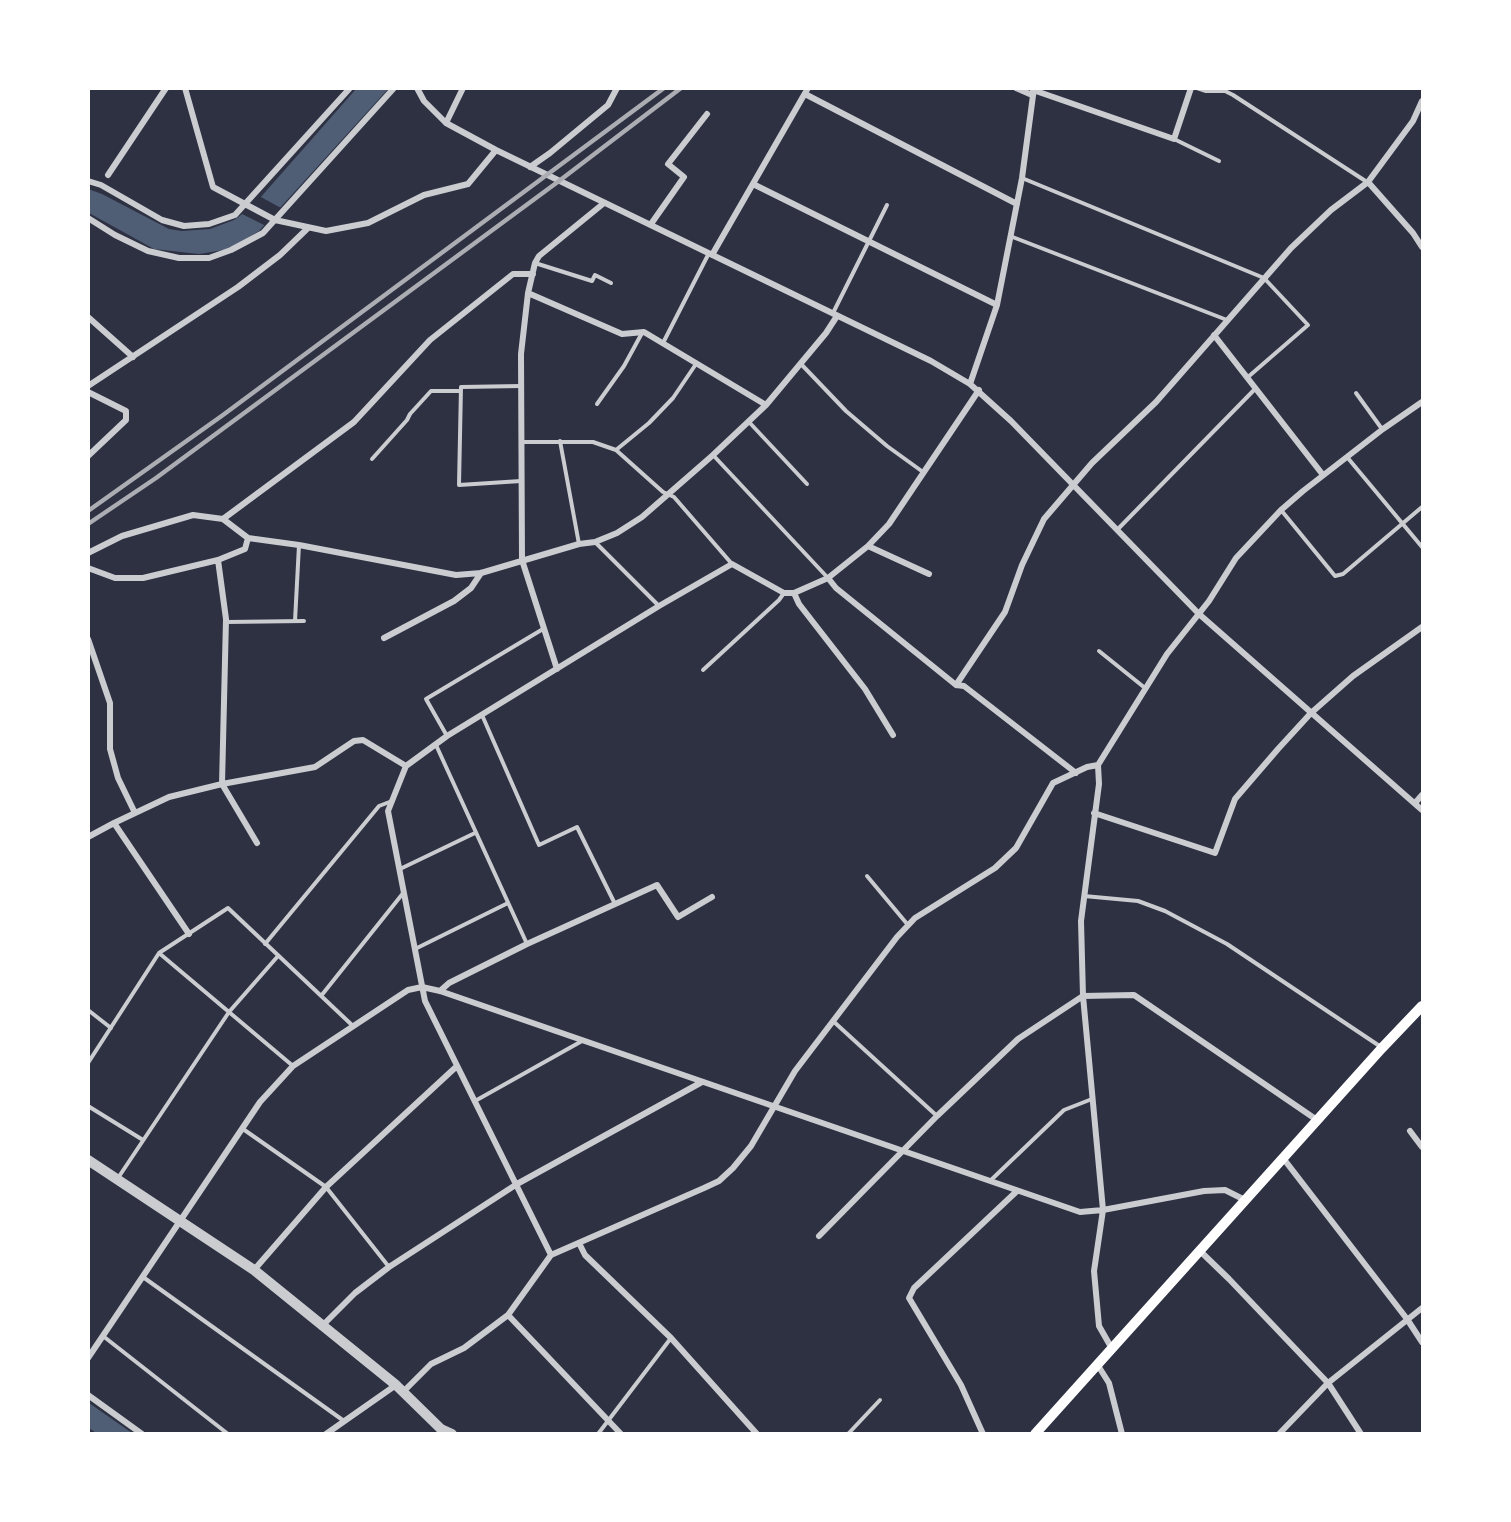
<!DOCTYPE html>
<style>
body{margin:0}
#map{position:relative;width:1511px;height:1522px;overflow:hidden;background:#2d3142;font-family:"Varela Round",sans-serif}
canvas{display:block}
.frame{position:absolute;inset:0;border:90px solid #fff;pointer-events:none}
</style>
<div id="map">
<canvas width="1511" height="1522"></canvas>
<div class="frame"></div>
</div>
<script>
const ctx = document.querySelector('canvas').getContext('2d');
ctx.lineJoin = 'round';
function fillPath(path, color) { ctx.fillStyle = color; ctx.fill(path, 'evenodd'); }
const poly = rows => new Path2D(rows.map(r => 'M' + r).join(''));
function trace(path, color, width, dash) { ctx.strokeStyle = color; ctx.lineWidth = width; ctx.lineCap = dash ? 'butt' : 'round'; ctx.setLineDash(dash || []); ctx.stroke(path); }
fillPath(poly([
 [356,89,388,89,259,231,236,245,224,250,199,254,154,249,89,213,88,189,102,194,169,229,182,231,210,229,234,220,252,207],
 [89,1403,132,1433,96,1433,89,1428]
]), '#4f5d75');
fillPath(poly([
 [259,196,281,208,266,226,242,214]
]), '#2d3142');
trace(poly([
 [1197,88,1206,91,1225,91,1233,95,1367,182],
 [1174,139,1219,161],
 [1022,178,1264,278,1308,325,1248,377],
 [1010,236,1227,320],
 [535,263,592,281,595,275,611,283],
 [833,313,887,205],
 [663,343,709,253],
 [801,364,846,411,887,446,923,472],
 [521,386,461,387,459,485,521,481],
 [1356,393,1382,429],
 [597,404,624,366,642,333],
 [749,422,807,484],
 [560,441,579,544],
 [522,442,593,442,616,450,663,492,674,497,732,564],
 [616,450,649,423,673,398,696,364],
 [713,455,828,578],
 [1347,457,1422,547],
 [372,459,407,420,410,414,431,391,459,391],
 [1281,510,1335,576,1343,574,1422,507],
 [1117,530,1255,389],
 [595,542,659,606],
 [295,621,299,545],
 [226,622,304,621],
 [1099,651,1145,688],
 [703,670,779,600,784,593],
 [482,715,539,845,577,827,615,904],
 [447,736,426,699,543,629],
 [436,745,527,944],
 [400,869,475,833],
 [867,876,908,925],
 [1084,896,1138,901,1165,911,1227,944,1381,1047],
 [265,944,379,806,392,801],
 [415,949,508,903],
 [159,953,293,1066],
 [321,996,404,892],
 [88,1010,111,1028],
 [833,1021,937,1116],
 [88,1063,159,953,228,908,353,1026],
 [475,1101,582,1041],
 [88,1106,143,1140],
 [243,1129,326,1187,389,1267],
 [118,1178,229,1012,278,956],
 [990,1181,1064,1110,1092,1099],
 [143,1277,344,1421],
 [103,1336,228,1434],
 [598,1434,671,1338],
 [848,1434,880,1400]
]), '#caccd0', 4);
trace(poly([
 [185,88,213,187,275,220,326,231,368,223,424,195,468,184,496,150],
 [417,88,424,101,446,123,496,150,931,361,970,384,1011,421,1199,614,1422,810],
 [1016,88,1032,95],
 [1033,90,1174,139,1191,88],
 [805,94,1017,204],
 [446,123,463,88],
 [530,167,550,153,608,105,617,88],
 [108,175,166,88],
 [88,181,101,185,162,220,184,226,209,224,235,215,350,88],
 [1368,182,1413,233,1422,247],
 [753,184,997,305],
 [88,218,115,235,148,251,179,258,209,258,231,250,263,233,394,88],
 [651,224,684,177,668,164,707,114],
 [712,255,808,88],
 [528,293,622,334,644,332,766,405],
 [88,317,133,357],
 [1214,335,1323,475],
 [970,384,997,305,1022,178,1034,88],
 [88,386,238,287,280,255,308,228],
 [88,392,126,411,126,420,88,456],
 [223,519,354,422,430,340,513,274,533,274],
 [248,538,245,549,218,560,226,619,222,784,257,843],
 [868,546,929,574],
 [88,553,122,536,193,515,223,519,248,538,299,545,456,575,481,573,579,544,595,542,617,533,642,517,713,455,766,405,826,333,837,316],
 [88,568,115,578,143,578,218,560],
 [828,578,868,546,889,524,979,390],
 [794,593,799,604,865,689,893,735],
 [384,638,454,601,471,588,481,573],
 [88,639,110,703,110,749,118,778,135,813],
 [557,669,522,560,521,354,528,293,535,263,539,256,604,203],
 [956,685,1005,612,1022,565,1044,519,1092,463,1156,402,1291,248,1331,210,1368,182,1413,121,1422,101],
 [1415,803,1422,795],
 [1094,813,1215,853,1235,799,1278,749,1311,713,1353,676,1422,627],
 [114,823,189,934],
 [88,837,114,823,169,797,222,784,315,767,354,741,363,740,406,766],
 [440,991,449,983,527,944,657,885,678,917,712,897],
 [1410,1131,1422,1147],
 [1283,1158,1407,1319,1422,1342],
 [819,1236,937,1116,1018,1039,1083,996,1134,995,1317,1120],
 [579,1243,585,1255,671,1338,757,1434],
 [1199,1250,1229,1279,1328,1383,1361,1434],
 [551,1255,425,1001,388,811,406,766,447,736,659,606,732,564,784,593,794,593,828,578,836,588,956,685,964,686,1076,773],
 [254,1270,326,1187,457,1066],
 [508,1315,621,1434],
 [323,1325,355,1293,389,1267,517,1184,702,1082],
 [1111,1347,1099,1326,1094,1271,1103,1210,1083,996,1081,921,1099,784,1098,765,1167,654,1209,601,1236,558,1281,510,1303,491,1383,429,1422,402],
 [88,1358,260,1102,293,1066,408,990,422,987,440,991,1080,1212,1103,1210,1204,1191,1225,1190,1245,1200],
 [1097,1364,1109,1383,1122,1434],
 [403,1392,431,1364,464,1348,508,1315,551,1255,704,1188,719,1181,733,1168,751,1146,795,1071,897,937,915,918,995,868,1016,848,1053,783,1087,767,1098,765],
 [88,1395,142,1434],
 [326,1434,396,1385],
 [983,1434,961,1385,909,1298,914,1288,1017,1191],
 [1279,1434,1328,1383,1422,1308]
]), '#caccd0', 6);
trace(poly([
 [88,1160,254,1270,396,1385,441,1429,452,1434]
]), '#caccd0', 10);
trace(poly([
 [1035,1434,1382,1048,1422,1006]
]), '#fff', 10);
trace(poly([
 [88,511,223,415,664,88],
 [88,524,156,478,559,181,681,88]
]), '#abadb3', 4.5);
</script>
